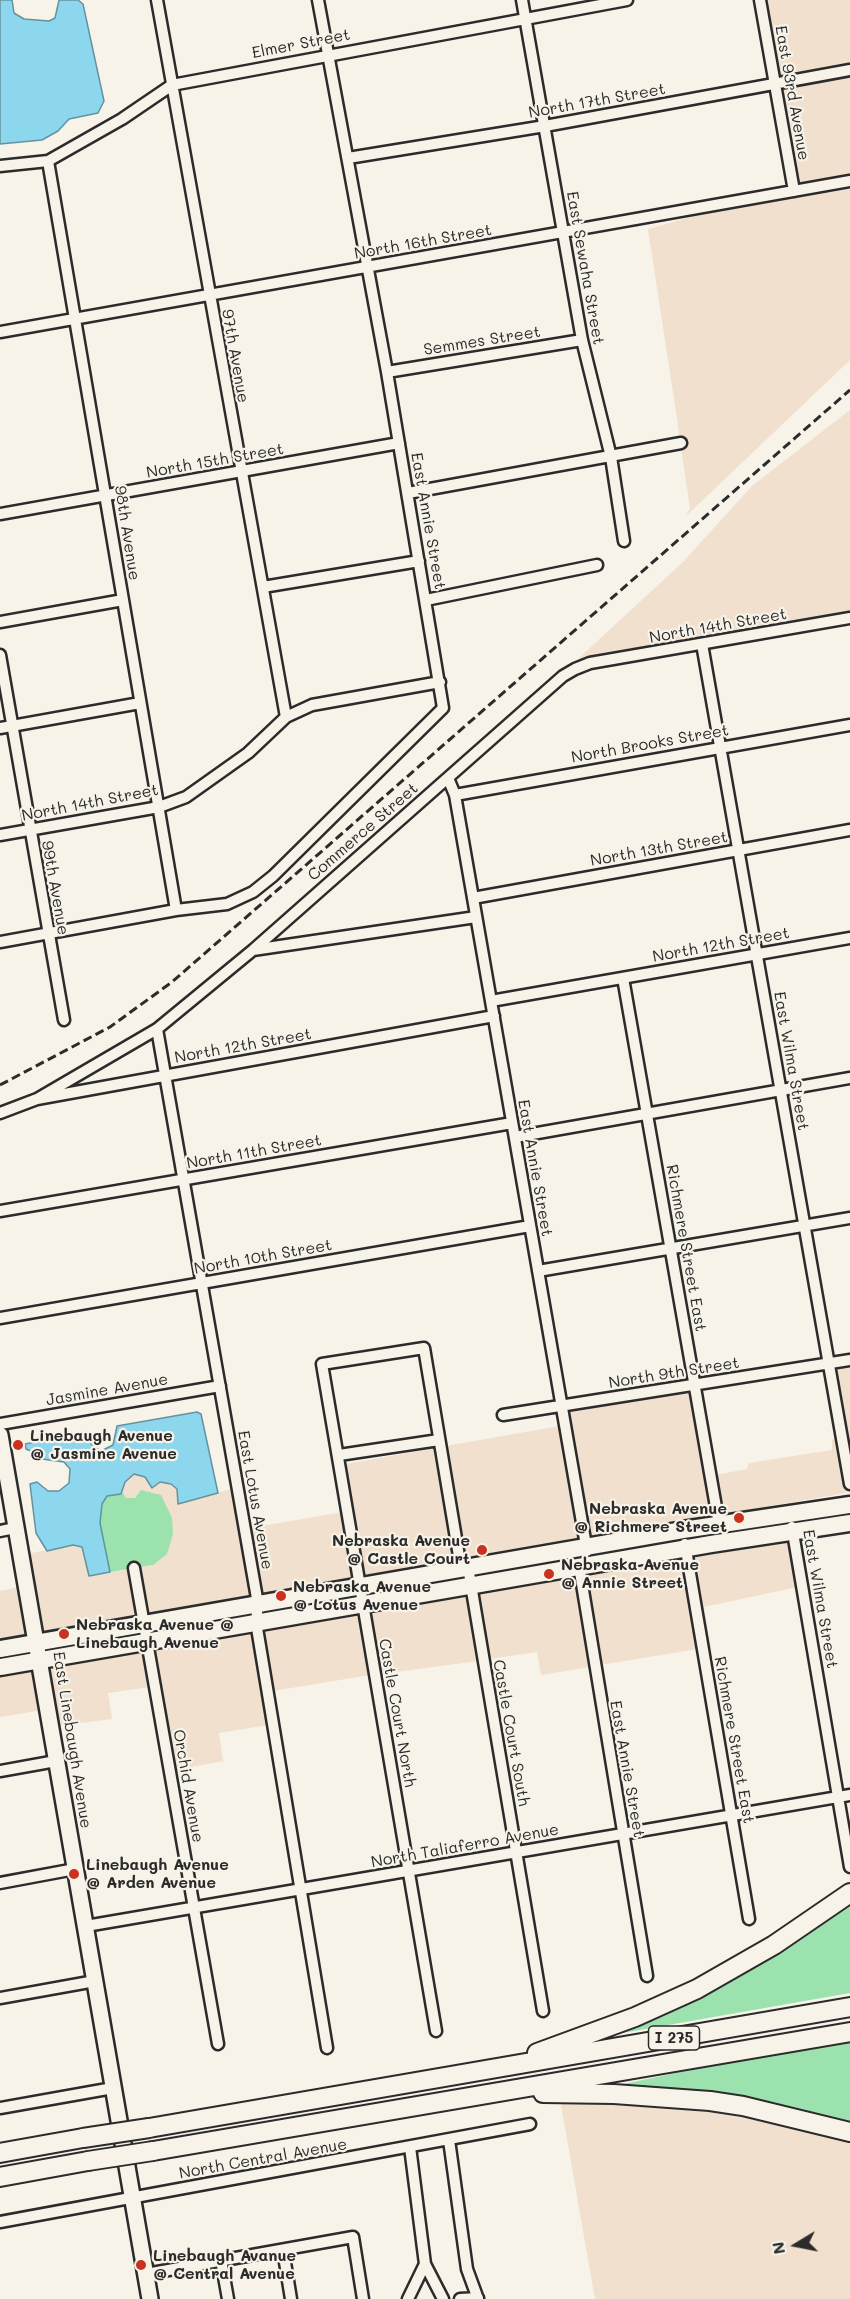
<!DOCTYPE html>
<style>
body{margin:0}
#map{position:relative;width:850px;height:2299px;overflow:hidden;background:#f7f3e8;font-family:Mali,sans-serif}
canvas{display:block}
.north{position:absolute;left:766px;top:2215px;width:60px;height:60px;-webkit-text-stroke:4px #f7f3e8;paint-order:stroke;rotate:260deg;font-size:16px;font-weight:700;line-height:24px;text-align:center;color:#2b2b2b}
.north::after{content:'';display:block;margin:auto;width:21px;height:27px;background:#2b2b2b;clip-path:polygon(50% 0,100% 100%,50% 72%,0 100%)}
</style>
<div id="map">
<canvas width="850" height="2299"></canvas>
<div class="north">N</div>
</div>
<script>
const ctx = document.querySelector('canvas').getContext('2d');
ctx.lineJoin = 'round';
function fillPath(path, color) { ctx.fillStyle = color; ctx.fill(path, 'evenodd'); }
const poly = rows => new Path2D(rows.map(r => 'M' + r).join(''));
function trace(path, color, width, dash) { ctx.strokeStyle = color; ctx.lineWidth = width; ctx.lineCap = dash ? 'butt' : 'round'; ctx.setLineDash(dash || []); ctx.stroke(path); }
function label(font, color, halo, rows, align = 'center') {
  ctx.font = font + ' Mali,sans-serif'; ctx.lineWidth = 4.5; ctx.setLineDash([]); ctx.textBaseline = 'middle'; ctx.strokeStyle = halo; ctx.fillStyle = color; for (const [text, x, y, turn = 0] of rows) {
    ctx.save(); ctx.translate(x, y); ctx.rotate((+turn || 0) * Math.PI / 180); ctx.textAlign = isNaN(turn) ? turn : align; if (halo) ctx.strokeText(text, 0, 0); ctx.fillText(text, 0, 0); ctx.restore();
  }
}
fillPath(poly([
 [766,0,850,0,850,65,779,78],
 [850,74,850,176,799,185,781,87],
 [850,186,850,360,686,516,690,508,681,448,687,446,685,437,680,438,648,229,708,212],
 [850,410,850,613,578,659,683,562,752,486],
 [850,1364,850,1455,833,1367],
 [688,1391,713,1516,590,1537,568,1411],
 [560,1426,579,1539,465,1558,446,1446],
 [836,1438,846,1493,723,1514,716,1475,747,1469,749,1463,832,1450,832,1440],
 [435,1448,455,1560,364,1576,346,1464],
 [134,1474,145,1477,150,1486,160,1482,171,1484,177,1489,178,1503,232,1489,251,1595,148,1613,140,1567,153,1565,135,1498,126,1498,122,1492,125,1482],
 [343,1512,354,1577,262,1593,250,1528],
 [789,1538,797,1587,704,1607,711,1647,708,1647,692,1554],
 [73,1545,82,1547,120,1571,129,1569,137,1615,41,1631,26,1554],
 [682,1555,698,1649,600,1665,585,1572],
 [574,1573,590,1667,541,1675,537,1652,489,1659,477,1590],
 [21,1587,31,1633,0,1638,0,1591],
 [466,1591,478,1661,380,1674,369,1608],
 [359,1610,370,1675,273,1691,262,1626],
 [252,1628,268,1725,219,1733,223,1761,175,1770,153,1645],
 [143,1647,150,1687,108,1693,112,1719,56,1726,47,1664],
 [36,1665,43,1710,0,1717,0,1672],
 [560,2099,709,2106,850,2137,850,2299,595,2299]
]), '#f0e0cd');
fillPath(poly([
 [141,1490,161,1495,172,1518,173,1534,167,1554,153,1565,140,1567,139,1562,129,1564,129,1569,110,1572,100,1523,102,1504,107,1496,122,1492,126,1498,135,1498],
 [850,1897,850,1993,600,2037],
 [850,2041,850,2126,604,2088,724,2063]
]), '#9ce2af');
const water = poly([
 [0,0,12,0,14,13,24,19,49,21,55,18,59,0,78,0,83,4,104,101,98,113,69,119,58,131,42,140,0,144,0,0],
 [197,1412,201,1414,218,1493,178,1504,177,1489,171,1484,160,1482,152,1488,145,1477,134,1474,125,1482,121,1494,107,1496,102,1504,100,1523,110,1572,89,1576,82,1547,73,1545,47,1551,36,1533,30,1484,37,1482,48,1491,59,1491,69,1483,70,1469,64,1462,42,1459,40,1455,26,1449,25,1444,87,1432,91,1444,101,1451,113,1445,117,1426,197,1412]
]);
fillPath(water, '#8cd7ed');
trace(water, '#65929f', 1.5);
const street = poly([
 [157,0,286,717],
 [522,0,582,340,611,457,624,541],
 [760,0,794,191],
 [348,158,545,126,850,70],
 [48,161,176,910],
 [0,166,48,161,122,119,172,85,627,0],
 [0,332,850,181],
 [387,372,582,340],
 [408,493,681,443],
 [0,514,399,443],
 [263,587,419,561],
 [426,600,597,565],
 [0,622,123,600],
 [702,644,850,1484],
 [0,655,64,1020],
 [0,728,140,703],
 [448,778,455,795,587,1551],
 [455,795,850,725],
 [0,835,159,807,186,797,248,753,286,717,312,705,440,682],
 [473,898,850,830],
 [0,942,176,910,227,904,253,892,273,876,443,708,387,372,318,0],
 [253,950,476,917],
 [623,978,719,1524],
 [491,1001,850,938],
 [157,1029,258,1604,256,1622,327,2048],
 [37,1099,157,1029,253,950,563,676,575,669,590,663,850,618],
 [0,1113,37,1099,494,1016],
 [515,1137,850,1078],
 [0,1211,512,1123],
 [538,1271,850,1218],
 [0,1318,530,1226],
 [503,1415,850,1360],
 [0,1424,220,1386],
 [339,1455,439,1440],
 [792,1527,850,1867],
 [0,1531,15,1528],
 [685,1544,749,1919],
 [579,1566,647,1976],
 [468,1567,543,2011],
 [134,1568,218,2044],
 [0,1771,56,1761],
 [0,1883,75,1869],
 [86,1926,850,1795],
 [0,1998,95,1981],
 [436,2031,322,1364,424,1348,461,1568],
 [0,2108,113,2088],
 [449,2140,467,2269,478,2299],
 [410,2147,425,2264,443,2299],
 [0,2222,530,2124],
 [283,2250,291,2299],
 [221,2260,228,2299],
 [146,2274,353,2237,363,2299],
 [408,2299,425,2264],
 [460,2299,478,2298]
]);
const secondary = poly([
 [0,1435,150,2299]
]);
const primary = poly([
 [0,1649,683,1530,850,1505],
 [0,1667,711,1544,850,1523]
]);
const highway = poly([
 [537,2053,635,2017,697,1989,774,1945,850,1893],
 [543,2093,614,2094,710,2101,743,2106,850,2132],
 [149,2128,850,2007],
 [153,2151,850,2032],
 [0,2153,83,2138],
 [0,2177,88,2161]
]);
trace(street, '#2b2b2b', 15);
trace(secondary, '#2b2b2b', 20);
trace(primary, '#2b2b2b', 21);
trace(highway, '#2b2b2b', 22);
trace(street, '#f7f3e8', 10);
trace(secondary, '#f7f3e8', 15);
trace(primary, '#f7f3e8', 16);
trace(highway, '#f7f3e8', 18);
trace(poly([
 [0,1085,110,1027,172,982,850,390]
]), '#2b2b2b', 3, [9, 4.5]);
const highwayBridge = poly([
 [83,2138,149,2128],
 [88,2161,153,2151]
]);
trace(highwayBridge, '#2b2b2b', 22, []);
trace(highwayBridge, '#f7f3e8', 18);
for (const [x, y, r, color] of [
 [18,1445,6,"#c8321e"],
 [739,1518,6,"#c8321e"],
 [482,1550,6,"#c8321e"],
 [549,1574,6,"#c8321e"],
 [281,1596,6,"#c8321e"],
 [64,1634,6,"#c8321e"],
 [74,1874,6,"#c8321e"],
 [141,2265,6,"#c8321e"]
]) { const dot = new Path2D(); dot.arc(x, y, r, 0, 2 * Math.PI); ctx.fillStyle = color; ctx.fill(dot); trace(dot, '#f7f3e8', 2); }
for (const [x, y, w] of [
 [674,2038,51]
]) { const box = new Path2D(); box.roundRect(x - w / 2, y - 12, w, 24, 4.5); ctx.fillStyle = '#f7f3e8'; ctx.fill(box); trace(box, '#2b2b2b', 1.5); }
label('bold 15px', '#2b2b2b', null, [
 ["I 275",674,2038]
]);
label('16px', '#2b2b2b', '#f7f3e8', [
 ["Elmer Street",301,44,-11],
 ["East 93rd Avenue",792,93,80],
 ["North 17th Street",597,101,-10],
 ["North 16th Street",423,242,-10],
 ["East Sewaha Street",585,268,80],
 ["Semmes Street",482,341,-9],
 ["97th Avenue",235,356,80],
 ["North 15th Street",215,461,-10],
 ["East Annie Street",428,521,80],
 ["98th Avenue",127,533,81],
 ["North 14th Street",718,626,-10],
 ["North Brooks Street",650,744,-10],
 ["North 14th Street",90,803,-11],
 ["Commerce Street",363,832,-41],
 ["North 13th Street",659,849,-10],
 ["99th Avenue",55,888,80],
 ["North 12th Street",721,945,-10],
 ["North 12th Street",243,1046,-10],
 ["East Wilma Street",791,1061,80],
 ["North 11th Street",254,1152,-10],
 ["East Annie Street",535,1168,80],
 ["Richmere Street East",686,1248,80],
 ["North 10th Street",263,1257,-10],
 ["North 9th Street",674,1373,-9],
 ["Jasmine Avenue",107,1390,-10],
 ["East Lotus Avenue",255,1500,80],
 ["East Wilma Street",820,1599,80],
 ["Castle Court North",397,1713,80],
 ["Castle Court South",511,1733,80],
 ["East Linebaugh Avenue",72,1740,81],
 ["Richmere Street East",734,1740,80],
 ["East Annie Street",627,1769,80],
 ["Orchid Avenue",188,1786,80],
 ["North Taliaferro Avenue",465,1846,-10],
 ["North Central Avenue",263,2159,-10]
]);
label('bold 16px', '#2b2b2b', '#f7f3e8', [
 ["Linebaugh Avenue",30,1436],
 ["@ Jasmine Avenue",30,1454],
 ["Nebraska Avenue",727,1509,"right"],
 ["@ Richmere Street",727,1527,"right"],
 ["Nebraska Avenue",470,1541,"right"],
 ["@ Castle Court",470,1559,"right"],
 ["Nebraska Avenue",561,1565],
 ["@ Annie Street",561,1583],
 ["Nebraska Avenue",293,1587],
 ["@ Lotus Avenue",293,1605],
 ["Nebraska Avenue @",76,1625],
 ["Linebaugh Avenue",76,1643],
 ["Linebaugh Avenue",86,1865],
 ["@ Arden Avenue",86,1883],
 ["Linebaugh Avanue",153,2256],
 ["@ Central Avenue",153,2274]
], 'left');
</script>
